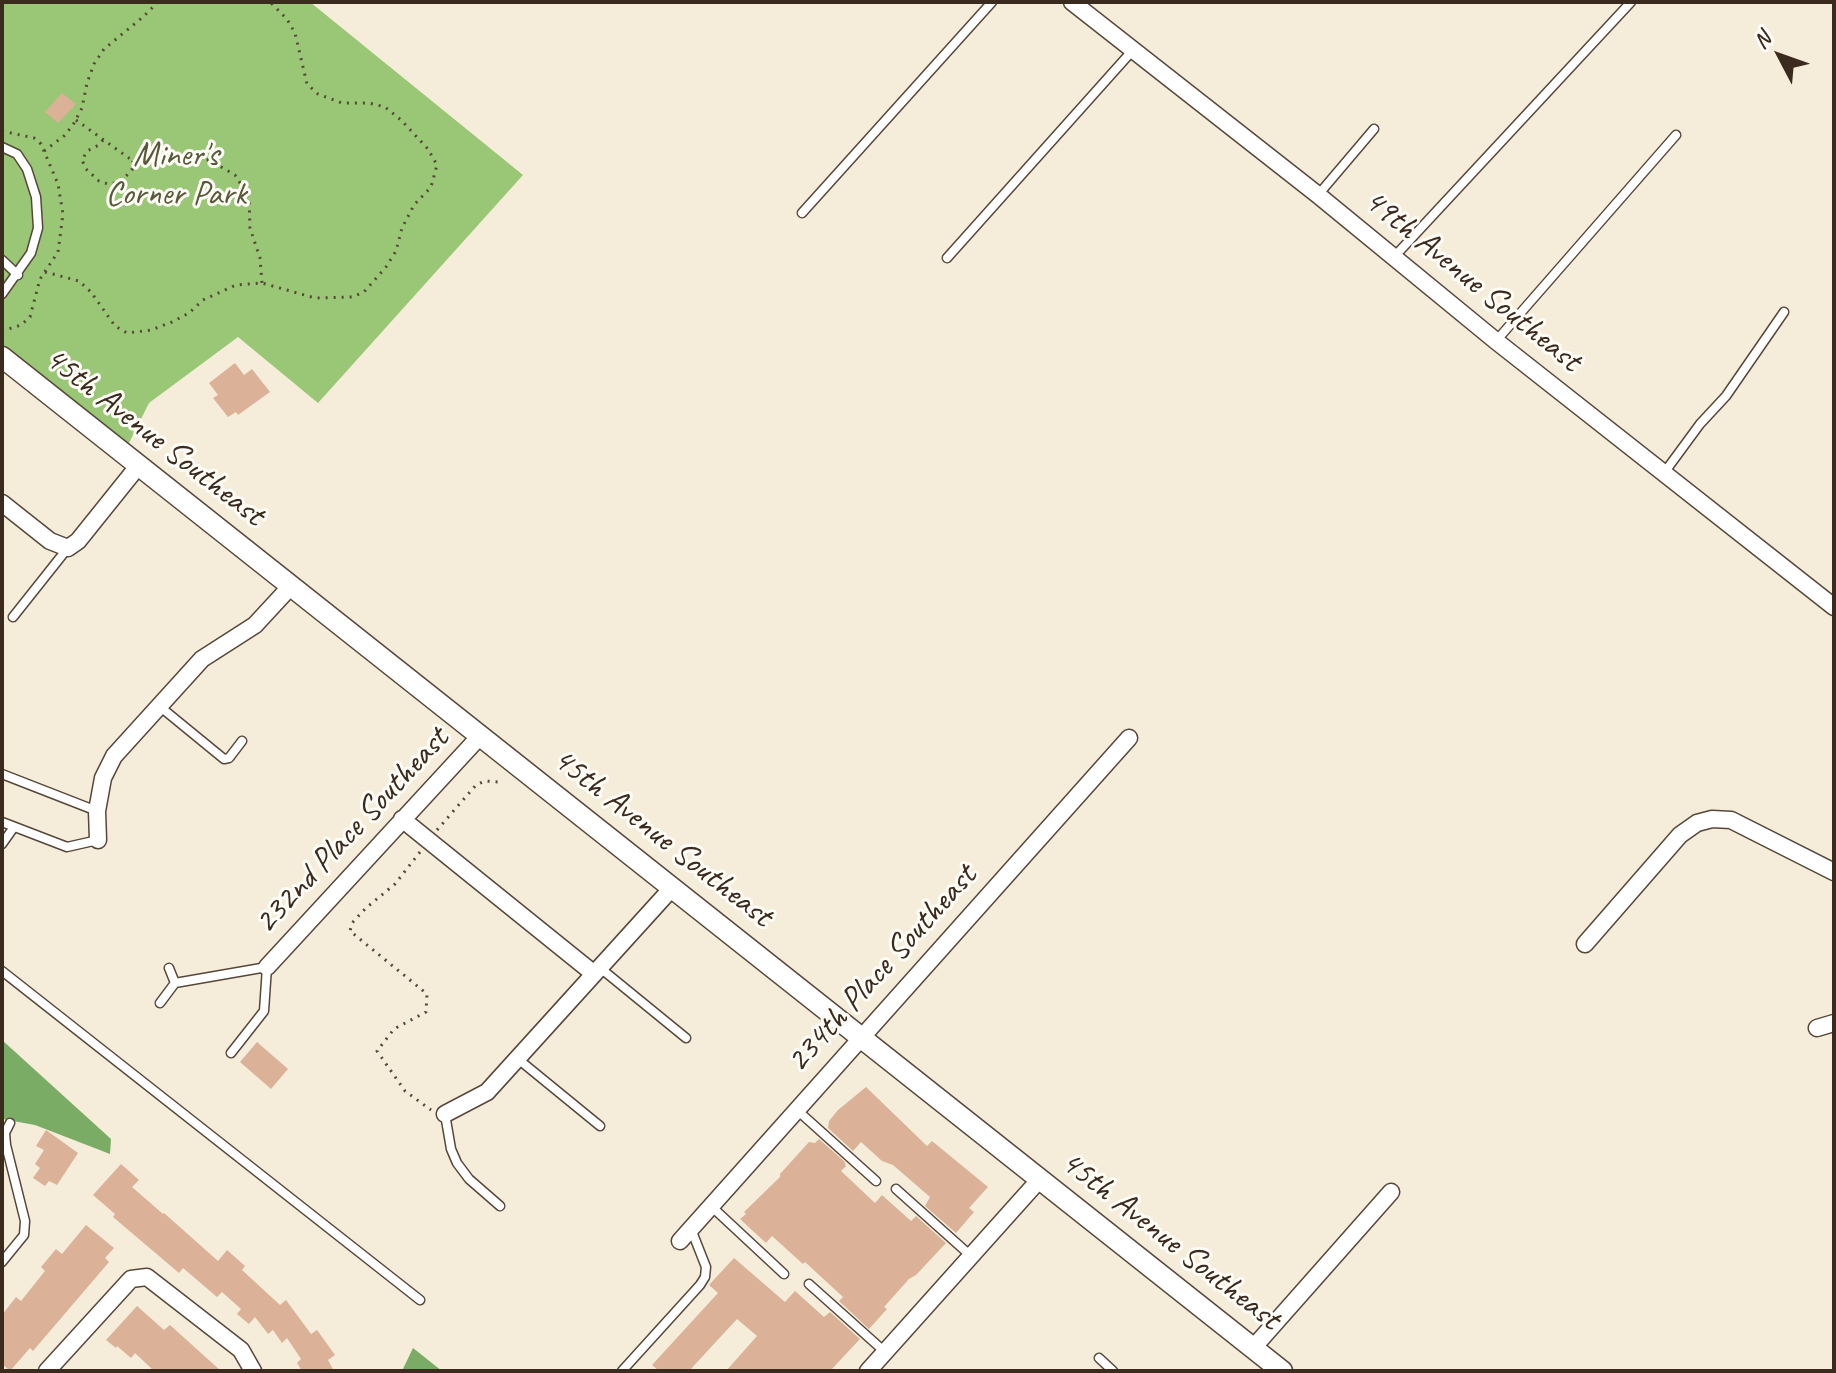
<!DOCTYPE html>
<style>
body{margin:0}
#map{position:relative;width:1836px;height:1373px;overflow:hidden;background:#f5edd9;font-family:Caveat,sans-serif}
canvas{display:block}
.frame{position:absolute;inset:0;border:4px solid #3b2a1e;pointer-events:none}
.north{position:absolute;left:1740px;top:16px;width:80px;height:80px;-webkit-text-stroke:6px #fdfcf7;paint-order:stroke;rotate:311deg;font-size:22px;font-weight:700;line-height:32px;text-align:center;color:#3b2a1e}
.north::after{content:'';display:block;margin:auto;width:28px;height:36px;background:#3b2a1e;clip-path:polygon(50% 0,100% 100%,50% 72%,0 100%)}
</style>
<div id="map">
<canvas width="1836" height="1373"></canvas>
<div class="frame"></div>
<div class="north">N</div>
</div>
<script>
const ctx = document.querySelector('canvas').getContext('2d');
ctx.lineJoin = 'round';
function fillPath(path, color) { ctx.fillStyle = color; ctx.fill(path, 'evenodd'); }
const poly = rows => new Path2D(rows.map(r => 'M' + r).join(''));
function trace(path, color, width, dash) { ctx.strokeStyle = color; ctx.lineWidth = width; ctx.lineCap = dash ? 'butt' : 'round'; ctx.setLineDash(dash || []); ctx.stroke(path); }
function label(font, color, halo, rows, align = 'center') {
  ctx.font = font + ' Caveat,sans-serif'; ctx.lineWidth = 6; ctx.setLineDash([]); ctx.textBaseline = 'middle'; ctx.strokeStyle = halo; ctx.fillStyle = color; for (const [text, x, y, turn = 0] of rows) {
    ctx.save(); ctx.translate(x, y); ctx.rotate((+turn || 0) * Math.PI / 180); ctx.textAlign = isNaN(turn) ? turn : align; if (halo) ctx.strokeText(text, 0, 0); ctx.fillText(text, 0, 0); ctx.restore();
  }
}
fillPath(poly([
 [2,2,310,2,523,175,318,403,238,337,149,403,128,445,2,344]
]), '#9ac775');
fillPath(poly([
 [2,1040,111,1139,110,1154,35,1125,2,1119],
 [413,1348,442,1371,402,1371]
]), '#7bac66');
fillPath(poly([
 [62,93,76,104,58,123,45,112],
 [235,363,244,375,252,369,270,392,238,415,236,412,228,417,213,398,218,395,209,383],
 [257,1042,288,1069,271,1089,240,1062],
 [866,1087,927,1146,932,1141,988,1187,969,1208,974,1212,956,1233,925,1206,930,1197,893,1165,882,1161,861,1142,853,1151,828,1128,829,1121,838,1110],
 [46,1130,78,1153,57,1185,49,1181,45,1186,33,1178,40,1168,35,1164,44,1150,36,1146],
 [819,1139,844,1161,846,1166,841,1171,875,1203,882,1195,911,1221,916,1216,946,1243,916,1275,909,1279,884,1307,887,1309,869,1329,839,1301,843,1297,805,1262,803,1264,772,1236,766,1243,740,1219,746,1214,744,1212,780,1177,780,1174,809,1142,815,1143],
 [121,1164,139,1180,132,1187,163,1214,164,1213,218,1261,227,1250,245,1266,242,1270,280,1305,286,1300,311,1334,317,1330,335,1355,328,1360,334,1371,302,1371,297,1363,301,1359,287,1338,282,1343,273,1330,268,1334,255,1317,249,1324,237,1314,241,1309,222,1292,217,1297,183,1268,179,1273,113,1217,115,1214,93,1195],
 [86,1225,114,1248,105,1258,109,1262,33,1351,30,1348,10,1371,2,1364,2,1315,16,1297,21,1301,45,1271,41,1267,56,1249,62,1254],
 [734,1258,785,1302,795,1291,824,1317,830,1312,860,1339,830,1371,726,1371,757,1336,737,1319,689,1371,659,1371,652,1365,718,1293,709,1285],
 [137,1306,164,1330,170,1325,221,1371,154,1371,135,1353,131,1358,117,1346,116,1348,106,1340]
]), '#dbb197');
const service = poly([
 [2,147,17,154,27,169,36,197,38,228,31,253,2,294],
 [1318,195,1374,129],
 [802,213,992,2],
 [1394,257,1631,2],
 [947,258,1133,50],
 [2,260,18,275],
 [1496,341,1676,135],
 [1664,473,1700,424,1726,396,1784,312],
 [13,617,67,549],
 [158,705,224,759,229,758,242,741],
 [2,774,97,811],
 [2,822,67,847,98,840],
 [2,844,14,827],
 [599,967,686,1038],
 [2,971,420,1300],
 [175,983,267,967,264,1011,231,1053],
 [160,1003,175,983,169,968],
 [518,1059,600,1126],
 [797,1110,876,1181],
 [445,1114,451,1149,457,1163,469,1179,500,1206],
 [896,1189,971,1256],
 [711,1206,784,1274],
 [2,1262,24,1235,25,1221,6,1145,5,1133,10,1123],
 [809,1284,885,1352],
 [1099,1358,1113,1371],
 [622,1371,700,1285,705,1277,706,1267,691,1229]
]);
const minor = poly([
 [1072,2,1318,195,1496,341,1834,607],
 [2,503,50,541,68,548,78,541,139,465],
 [402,819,593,973],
 [98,840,97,811,103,778,114,756,202,659,255,625,291,586],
 [1585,944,1680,835,1697,823,1712,819,1731,820,1834,872],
 [267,967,481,735],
 [1817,1028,1834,1023],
 [445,1114,487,1092,672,888],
 [680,1241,1129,738],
 [1253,1348,1391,1192],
 [47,1371,131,1279,147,1277,241,1350,253,1371],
 [868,1371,1040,1179]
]);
const tertiary = poly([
 [2,357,1282,1371]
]);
trace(service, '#57473a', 11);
trace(minor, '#57473a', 19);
trace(tertiary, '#57473a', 23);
trace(poly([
 [76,120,133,161,179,158,209,160,235,175,249,197,250,228,260,258,262,283],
 [2,131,34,138,41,144,58,184,63,214,58,252,40,279,30,317,21,325,2,331],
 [103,140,99,145,87,151,82,160,86,169,99,181,108,184,120,182,132,170,133,161],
 [44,151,64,136,73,125,82,108,87,83,94,64,104,49,143,17,158,2],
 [45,272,79,281,91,292,115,326,127,333,151,330,172,322,189,313,203,300,236,285,262,283,315,298,352,297,364,292,386,267,396,251,402,228,414,205,431,187,437,165,428,149,401,120,385,107,369,103,342,103,318,94,307,84,295,33,287,19,270,2],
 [437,830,476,785,485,781,499,782,502,779],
 [420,852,395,884,366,908,352,923,350,931,427,994,426,1012,394,1029,377,1051,405,1091,431,1110]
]), '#57473a', 3, [2, 6]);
trace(service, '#fff', 8);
trace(minor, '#fff', 16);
trace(tertiary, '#fff', 20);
label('34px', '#585938', '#fdfcf7', [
 ["Miner's",176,156],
 ["Corner Park",176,195]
]);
label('34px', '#3b2a1e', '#fdfcf7', [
 ["49th Avenue Southeast",1472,281,39],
 ["45th Avenue Southeast",154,437,38],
 ["232nd Place Southeast",352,831,-47],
 ["45th Avenue Southeast",662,838,38],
 ["234th Place Southeast",882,969,-48],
 ["45th Avenue Southeast",1170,1241,38]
]);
</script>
